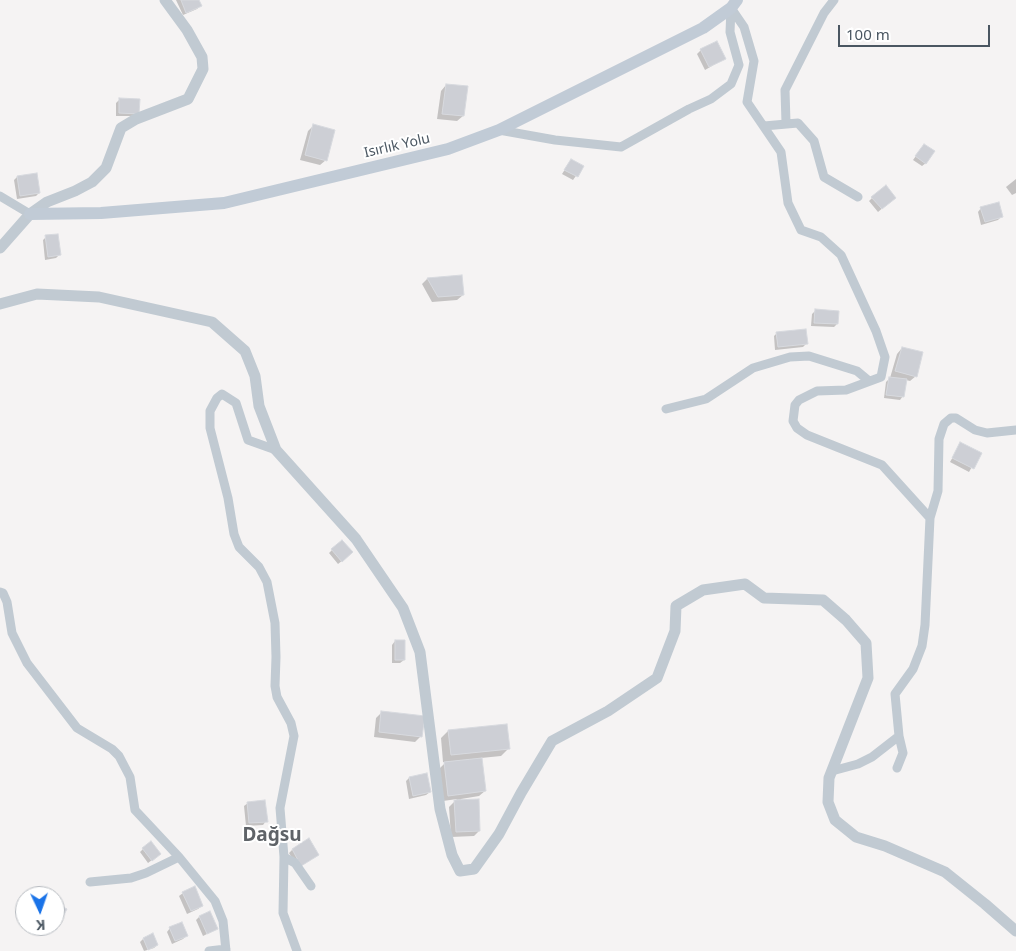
<!DOCTYPE html>
<meta charset="utf-8">
<style>
body{margin:0}
#map{position:relative;width:1016px;height:951px;overflow:hidden;background:#f5f3f3;font-family:"Noto Sans",sans-serif}
canvas{display:block}
.north{position:absolute;left:15px;top:886px;width:50px;height:50px;box-sizing:border-box;background:#fff;border:1px solid #b7bbc0;border-radius:50%;rotate:177deg;font-size:14px;font-weight:700;line-height:20px;text-align:center;color:#4a5661}
.north::after{content:'';display:block;margin:auto;width:18px;height:22px;background:#1a73e8;clip-path:polygon(50% 0,100% 100%,50% 72%,0 100%)}
.scale{position:absolute;left:838px;top:25px;width:152px;height:22px;box-sizing:border-box;border:2px solid #4a5661;border-top:0;padding-left:6px;font-size:15px;line-height:18px;white-space:nowrap;color:#4a5661;-webkit-text-stroke:4px #fff;paint-order:stroke}
</style>
<div id="map">
<canvas width="1016" height="951"></canvas>
<div class="north">K</div>
<div class="scale">100 m</div>
</div>
<script>
const ctx = document.querySelector('canvas').getContext('2d');
ctx.lineJoin = 'round';
function fillPath(path, color) { ctx.fillStyle = color; ctx.fill(path, 'evenodd'); }
const poly = rows => new Path2D(rows.map(r => 'M' + r).join(''));
function trace(path, color, width, dash) { ctx.strokeStyle = color; ctx.lineWidth = width; ctx.lineCap = dash ? 'butt' : 'round'; ctx.setLineDash(dash || []); ctx.stroke(path); }
function label(font, color, halo, rows, align = 'center') {
  ctx.font = font + ' "Noto Sans",sans-serif'; ctx.lineWidth = 4; ctx.setLineDash([]); ctx.textBaseline = 'middle'; ctx.strokeStyle = halo; ctx.fillStyle = color; for (const [text, x, y, turn = 0] of rows) {
    ctx.save(); ctx.translate(x, y); ctx.rotate((+turn || 0) * Math.PI / 180); ctx.textAlign = isNaN(turn) ? turn : align; if (halo) ctx.strokeText(text, 0, 0); ctx.fillText(text, 0, 0); ctx.restore();
  }
}
fillPath(poly([
 [176,0,198,0,200,6,197,9,183,15],
 [716,43,724,59,705,70,697,54,701,50],
 [446,85,463,116,457,121,437,119,441,91],
 [119,100,138,100,134,116,116,116,116,103],
 [313,126,326,160,320,165,300,160,308,131],
 [921,149,926,163,922,166,913,160],
 [571,160,583,166,573,180,562,174],
 [17,177,39,193,36,196,17,199,14,180],
 [1016,179,1016,193,1012,195,1006,187],
 [872,198,891,201,878,212,869,201],
 [981,208,1002,216,998,220,981,225,978,212],
 [46,237,59,255,56,258,45,260,43,240],
 [461,276,463,295,457,300,432,302,422,284,427,279],
 [815,311,837,324,834,327,811,326,812,314],
 [777,333,807,343,803,347,775,350,774,336],
 [902,348,916,376,910,381,906,380,903,396,900,400,884,398,886,382,890,378,897,354],
 [961,443,980,453,969,472,950,462],
 [332,550,348,556,338,564,329,553],
 [395,641,404,660,400,663,392,663,392,645],
 [381,713,421,736,415,742,374,737,376,718],
 [448,731,508,749,501,756,481,758,485,791,479,796,461,799,479,831,474,836,451,837,449,807,457,799,443,801,439,769,446,762,443,762,441,738],
 [409,778,430,792,426,795,409,799,406,781],
 [248,803,266,821,263,825,246,826,244,806],
 [143,849,156,857,148,863,140,852],
 [292,850,318,855,298,868,289,853],
 [183,893,202,906,198,909,187,914,179,896],
 [199,917,217,929,203,936,196,920],
 [42,926,55,926,55,929,52,932,42,927],
 [170,928,186,936,183,939,172,944,167,932],
 [143,939,157,945,154,948,144,951,140,942]
]), '#0003');
const building = poly([
 [181,0,199,0,202,6,186,13,181,0],
 [717,41,726,59,709,67,700,49,717,41],
 [446,84,468,86,464,116,442,114,446,84],
 [119,98,140,99,139,114,119,113,119,98],
 [313,124,335,130,327,161,305,155,313,124],
 [924,144,935,151,926,164,915,156,924,144],
 [571,159,584,166,578,177,564,170,571,159],
 [37,173,40,193,20,196,17,176,37,173],
 [886,185,896,198,882,209,871,197,886,185],
 [999,202,1003,217,985,222,980,207,999,202],
 [58,234,61,255,48,257,45,235,58,234],
 [462,275,464,295,438,297,427,278,462,275],
 [815,309,839,311,838,324,814,323,815,309],
 [806,329,808,344,778,347,776,332,806,329],
 [902,347,923,352,917,377,895,371,902,347],
 [889,377,907,379,904,397,886,395,889,377],
 [960,442,982,453,974,469,952,458,960,442],
 [342,540,353,552,342,562,331,549,342,540],
 [395,640,405,640,405,660,395,660,395,640],
 [381,711,425,716,422,737,379,732,381,711],
 [507,724,510,749,451,755,448,730,507,724],
 [482,758,486,791,448,796,444,762,482,758],
 [427,773,431,792,413,796,409,777,427,773],
 [479,799,480,831,456,832,454,800,479,799],
 [265,800,268,822,249,823,247,802,265,800],
 [309,838,319,855,301,866,292,849,309,838],
 [151,841,161,854,152,861,142,848,151,841],
 [195,886,203,906,191,911,182,892,195,886],
 [55,903,67,909,56,930,49,926,55,926,55,903],
 [210,911,218,929,207,934,199,916,210,911],
 [182,922,188,936,175,941,169,927,182,922],
 [153,933,158,945,148,950,143,938,153,933]
]);
fillPath(building, '#cdcfd5');
trace(building, '#d7d9de', 1);
trace(poly([
 [731,8,744,27,754,61,747,102,781,152,788,203,801,230,821,237,841,255,876,331,885,357,881,377,846,390,817,391,799,400,795,405,793,421,797,428,807,435,882,465,930,518],
 [786,123,785,90,824,13,834,0],
 [764,126,798,123,814,141,824,177,858,197],
 [499,130,555,140,621,147,689,109,711,99,731,84,739,65,730,32,731,8],
 [0,196,30,214],
 [666,409,706,399,753,368,790,357,809,356,857,371,869,381],
 [276,450,248,440,236,403,222,394,217,398,210,411,210,428,228,498,234,534,239,547,259,567,267,582,275,623,276,657,275,686,277,697,291,723,294,736,280,808,284,857,283,913,297,951],
 [0,592,3,593,7,602,12,633,27,663,77,728,112,749,119,756,130,777,135,810,179,857,215,901,223,921,226,951],
 [897,768,903,753,899,736,895,694,913,669,922,646,925,625,930,518,938,491,939,439,944,424,951,418,956,418,975,430,987,433,1016,430],
 [832,771,858,764,872,757,899,736],
 [284,857,295,863,311,886],
 [90,882,131,878,146,873,179,857],
 [209,951,226,949]
]), '#c1cad2', 9);
trace(poly([
 [0,248,30,214,47,202,75,191,92,182,106,168,121,128,136,119,188,99,203,69,202,57,187,30,165,0],
 [0,304,37,294,99,297,212,322,245,351,255,376,259,406,276,450,356,539,403,608,420,652,440,809,452,855,460,871,474,869,499,834,521,793,552,741,608,711,657,678,675,631,676,606,703,590,745,584,764,598,823,600,846,620,866,643,868,678,829,778,828,802,835,820,856,837,885,846,945,872,985,904,1016,931]
]), '#c1cad2', 11);
trace(poly([
 [30,214,101,213,224,203,448,149,499,130,703,28,731,8,737,0]
]), '#c1cbd6', 12);
label('14px', '#4a5661', '#fff', [
 ["Isırlık Yolu",397,146,-13]
]);
label('bold 19px', '#5f6368', '#fff', [
 ["Dağsu",272,836]
]);
</script>
